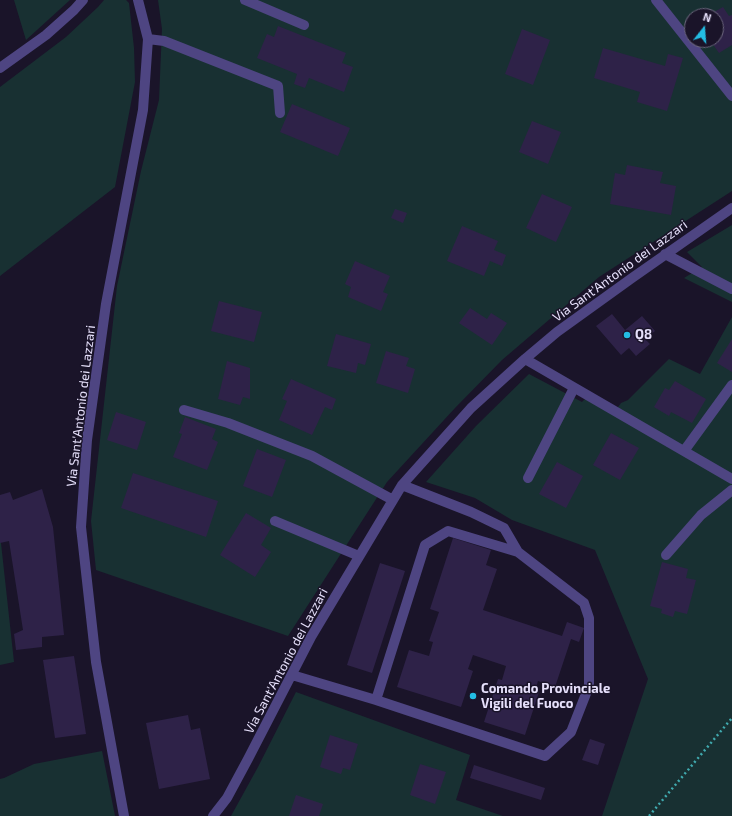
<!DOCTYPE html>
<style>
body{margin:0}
#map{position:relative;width:732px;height:816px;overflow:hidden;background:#1a1429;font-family:"Exo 2",sans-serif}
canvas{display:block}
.north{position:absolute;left:684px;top:8px;width:40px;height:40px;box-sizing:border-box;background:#1a1429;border:1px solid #6c667d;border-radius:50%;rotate:17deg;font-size:11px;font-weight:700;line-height:16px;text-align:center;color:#e6e0fb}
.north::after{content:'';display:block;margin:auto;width:14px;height:18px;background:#23bde4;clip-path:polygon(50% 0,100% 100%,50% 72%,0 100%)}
</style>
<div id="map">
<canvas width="732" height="816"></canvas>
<div class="north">N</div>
</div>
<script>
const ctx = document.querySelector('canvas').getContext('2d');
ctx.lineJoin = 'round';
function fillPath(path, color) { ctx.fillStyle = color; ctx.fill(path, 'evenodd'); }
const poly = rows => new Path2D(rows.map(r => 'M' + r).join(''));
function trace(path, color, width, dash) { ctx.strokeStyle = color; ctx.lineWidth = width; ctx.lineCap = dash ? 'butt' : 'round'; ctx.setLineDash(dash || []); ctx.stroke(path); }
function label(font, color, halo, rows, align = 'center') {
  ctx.font = font + ' "Exo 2",sans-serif'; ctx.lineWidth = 3; ctx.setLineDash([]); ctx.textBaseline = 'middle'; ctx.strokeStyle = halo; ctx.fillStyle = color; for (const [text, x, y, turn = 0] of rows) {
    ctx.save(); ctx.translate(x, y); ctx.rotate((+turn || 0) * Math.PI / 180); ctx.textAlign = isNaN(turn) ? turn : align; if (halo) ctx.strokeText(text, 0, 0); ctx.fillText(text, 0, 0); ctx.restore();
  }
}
fillPath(poly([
 [14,0,70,0,26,40],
 [104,0,126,0,129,3,134,48,135,82,115,187,0,276,0,87,66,37,98,7],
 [158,0,732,0,732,191,599,277,502,360,455,408,387,482,288,636,96,570,91,521,117,286,141,171,159,100,162,29],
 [692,16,716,16,716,40,692,40],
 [732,225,732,302,684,278,702,267,687,252],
 [732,317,732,816,602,816,648,679,595,550,512,520,475,498,426,482,476,426,529,374,582,402,586,398,613,414,621,403,628,400,669,359,700,374],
 [0,534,14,662,0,665],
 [296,692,470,755,456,800,503,816,231,816,258,767],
 [102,751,115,816,0,816,0,779,4,778,34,764]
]), '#183032');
fillPath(poly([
 [723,7,729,16,732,15,732,45,719,53,710,40,716,40,716,16,707,16],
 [278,26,346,53,342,63,353,67,344,92,309,78,305,88,294,84,297,74,257,58,267,34,274,37],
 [522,29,550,40,533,85,505,74],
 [603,48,665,66,668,54,683,58,667,111,637,102,640,92,594,78],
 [292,104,350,128,338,156,280,132],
 [532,121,561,132,548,164,519,152],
 [627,165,663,172,660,183,676,186,671,215,610,204,615,173,625,175],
 [542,194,572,207,556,242,526,228],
 [395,209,407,213,403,223,391,218],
 [462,226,498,241,494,250,506,255,502,266,490,261,484,276,447,261],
 [355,261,390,276,383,292,388,294,381,311,348,297,351,287,345,284],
 [219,301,262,312,254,342,211,331],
 [470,308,487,319,491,313,507,323,492,345,459,323],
 [612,314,625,330,642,316,655,331,645,339,650,344,636,356,629,348,621,355,596,326],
 [336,334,371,344,365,365,358,363,356,373,327,366],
 [732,339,732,372,717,363],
 [386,351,409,358,406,366,415,369,408,393,376,383],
 [227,361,250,368,250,399,243,397,240,405,218,399],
 [291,379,336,399,332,410,325,407,312,435,279,420,287,401,282,399],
 [675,381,706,399,692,423,671,412,669,416,654,407,665,388,669,390],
 [116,412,146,422,137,450,107,440],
 [185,417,216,429,212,439,218,442,207,470,173,457,182,434,179,433],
 [611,433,639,448,620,480,593,465],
 [257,449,286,460,272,497,243,486],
 [557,462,583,476,566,508,539,494],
 [133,473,218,501,206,537,121,508],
 [42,489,53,527,64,635,42,637,42,647,16,650,14,634,23,630,9,541,0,543,0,495,10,492,13,500],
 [246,513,271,528,261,545,271,552,255,577,220,555],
 [453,538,491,550,486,565,497,569,483,610,562,636,567,622,584,628,579,642,571,639,555,687,538,681,535,691,539,692,525,735,484,722,498,679,502,680,506,666,473,655,468,669,473,671,461,707,397,687,409,650,429,656,433,642,429,641,439,612,430,609],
 [662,562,688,569,686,578,696,580,687,614,675,611,673,617,661,613,662,609,650,606],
 [380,563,405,571,372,673,347,665],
 [74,656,86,734,55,738,43,660],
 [188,715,191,730,200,728,210,779,159,789,146,723],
 [330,735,358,744,350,770,343,768,341,774,320,767],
 [590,739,605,744,598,765,582,760],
 [420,764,446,772,435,804,410,795],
 [474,765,545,788,541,800,470,778],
 [296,795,323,804,319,816,289,816]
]), '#2e2248');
trace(poly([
 [649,816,732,718]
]), '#40aaaf', 2.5, [2, 3]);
trace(poly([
 [245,0,304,25],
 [656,0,732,96],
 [148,39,164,41,278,86,280,113],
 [0,68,46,35,74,10,83,0],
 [665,254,732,289],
 [525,359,732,479],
 [184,410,228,423,312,456,393,500],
 [684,451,732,385],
 [528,478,574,388],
 [402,485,471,512,504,528,518,552],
 [275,521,359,556],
 [666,555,701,515,732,490],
 [292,675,376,700,425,545,448,531,518,552,584,603,589,618,589,686,571,732,545,756,376,700],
 [124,816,96,662,81,527,87,440,106,304,143,110,148,39,138,0],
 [213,816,227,798,248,759,311,637,402,485,471,408,525,359,557,332,632,278,732,208]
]), '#4e4582', 10);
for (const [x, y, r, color] of [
 [627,335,4,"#23bde4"],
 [473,696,4,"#23bde4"]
]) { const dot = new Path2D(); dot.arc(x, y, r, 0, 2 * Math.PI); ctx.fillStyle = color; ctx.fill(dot); trace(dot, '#1a1429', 1.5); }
label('13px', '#e6e0fb', '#1a1429', [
 ["Via Sant'Antonio dei Lazzari",620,271,-36],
 ["Via Sant'Antonio dei Lazzari",81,406,-83],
 ["Via Sant'Antonio dei Lazzari",286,661,-62]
]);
label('bold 13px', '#e6e0fb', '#1a1429', [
 ["Q8",635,335],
 ["Comando Provinciale",481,689],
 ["Vigili del Fuoco",481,704]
], 'left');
</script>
